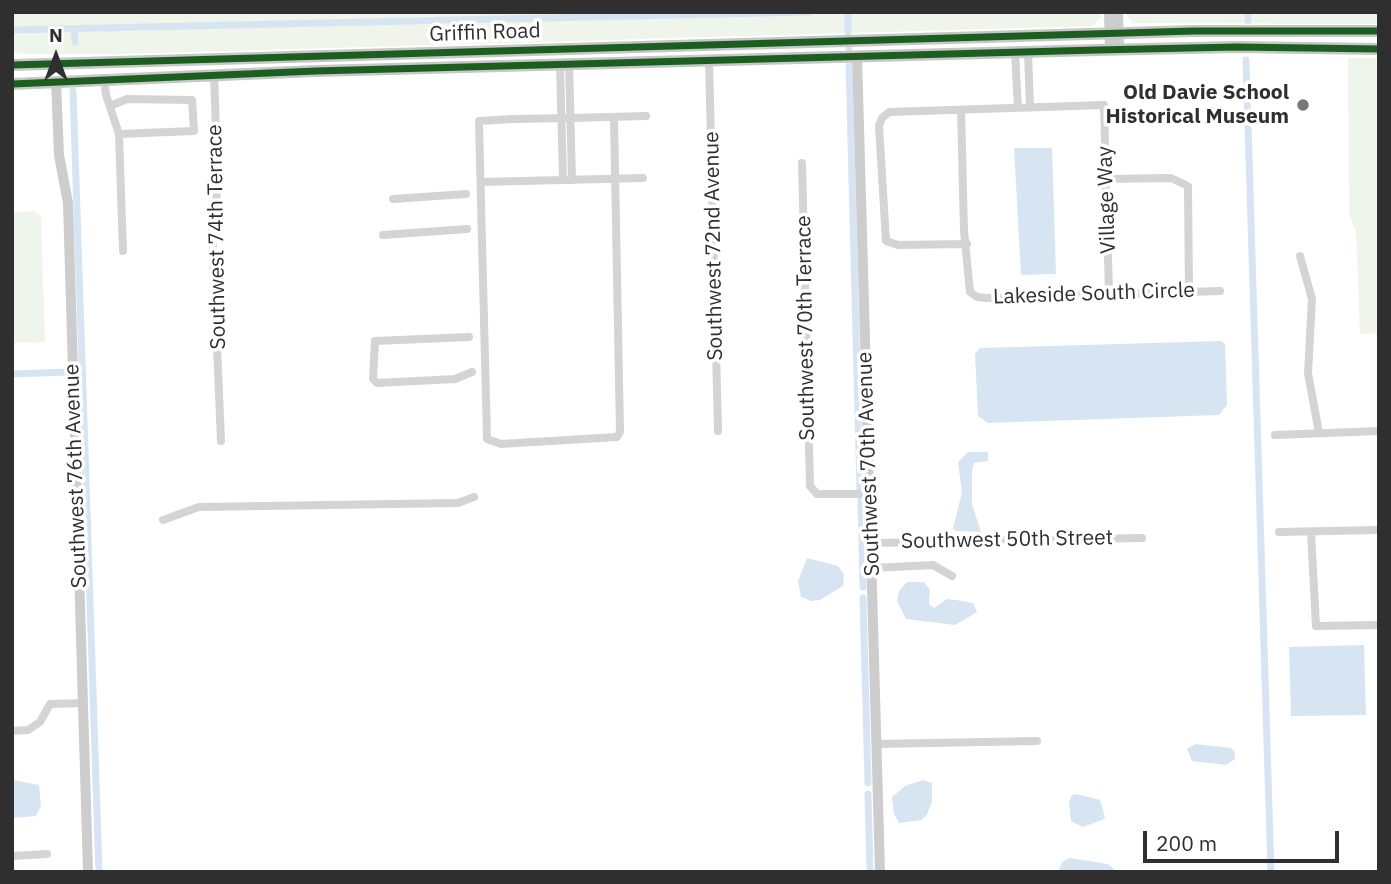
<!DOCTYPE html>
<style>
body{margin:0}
#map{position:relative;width:1391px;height:884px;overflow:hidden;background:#fff;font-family:"IBM Plex Sans",sans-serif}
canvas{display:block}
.frame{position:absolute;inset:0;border:14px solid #2f2f2f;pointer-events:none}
.north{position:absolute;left:21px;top:21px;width:70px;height:70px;-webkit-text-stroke:5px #fff;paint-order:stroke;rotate:0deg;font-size:19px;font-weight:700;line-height:28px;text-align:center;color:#2f2f2f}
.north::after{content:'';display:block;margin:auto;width:24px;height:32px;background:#2f2f2f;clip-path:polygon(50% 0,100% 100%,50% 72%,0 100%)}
.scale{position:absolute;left:1143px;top:831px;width:196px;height:32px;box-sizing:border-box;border:4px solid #2f2f2f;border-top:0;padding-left:9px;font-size:21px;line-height:24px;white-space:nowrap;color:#2f2f2f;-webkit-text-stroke:5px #fff;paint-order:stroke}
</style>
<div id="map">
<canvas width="1391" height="884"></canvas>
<div class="frame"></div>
<div class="north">N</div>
<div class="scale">200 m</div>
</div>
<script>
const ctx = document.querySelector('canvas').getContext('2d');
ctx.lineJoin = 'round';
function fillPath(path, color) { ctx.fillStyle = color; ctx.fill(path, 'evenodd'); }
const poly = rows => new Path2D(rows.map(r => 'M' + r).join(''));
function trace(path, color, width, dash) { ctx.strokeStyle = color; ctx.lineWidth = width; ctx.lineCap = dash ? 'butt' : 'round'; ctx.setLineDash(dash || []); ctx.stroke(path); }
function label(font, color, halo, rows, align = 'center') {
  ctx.font = font + ' "IBM Plex Sans",sans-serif'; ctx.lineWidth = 7; ctx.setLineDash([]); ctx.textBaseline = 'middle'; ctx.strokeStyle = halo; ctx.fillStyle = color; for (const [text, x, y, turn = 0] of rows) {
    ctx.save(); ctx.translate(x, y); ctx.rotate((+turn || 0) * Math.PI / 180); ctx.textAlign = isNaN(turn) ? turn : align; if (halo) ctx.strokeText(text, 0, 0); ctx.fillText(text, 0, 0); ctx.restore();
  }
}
fillPath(poly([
 [12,12,1101,12,1101,17,1093,26,124,54,23,54,12,52],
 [1124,12,1379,12,1379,24,1133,23],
 [1348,58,1379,58,1379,333,1360,334,1356,231,1349,214],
 [34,211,41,216,45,342,12,343,12,212]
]), '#f0f5eb');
fillPath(poly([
 [1014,148,1052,148,1056,274,1021,275],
 [1221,341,1225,344,1227,405,1219,415,988,423,978,416,975,354,980,348],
 [968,452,988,452,988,461,974,463,972,471,972,504,981,532,955,531,953,528,962,493,958,462],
 [807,558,838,566,844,574,843,586,820,600,811,601,801,597,798,581],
 [907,582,924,582,930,590,929,604,934,608,947,599,956,600,973,603,977,612,955,625,906,619,897,601,899,591],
 [1364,645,1366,715,1291,716,1289,647],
 [1195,744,1231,748,1234,751,1235,759,1226,765,1192,761,1187,749],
 [12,780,39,785,41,806,36,816,12,818],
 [923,780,932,783,932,801,927,815,921,820,899,823,894,814,892,797,905,786],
 [1077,794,1100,800,1105,817,1102,820,1083,827,1071,821,1069,802,1072,795],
 [1070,858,1108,864,1117,872,1058,872,1062,862]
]), '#d7e5f3');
trace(poly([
 [848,12,848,33],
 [1248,21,1248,12],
 [74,29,75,42],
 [12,30,809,12],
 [849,49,849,50],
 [1246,60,1271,872],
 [849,66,860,489],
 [73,91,99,872],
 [12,374,69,372],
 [861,499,863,587],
 [863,598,868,783],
 [868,794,870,872]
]), '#d7e5f3', 7);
trace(poly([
 [1015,52,1018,108],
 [1028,52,1030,108],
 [709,61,718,431],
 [569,64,572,180],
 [560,65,563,180],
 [214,74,218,185,212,229,221,441],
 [104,79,106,95,119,134,123,251],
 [110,106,127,99,192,100,194,131,119,134],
 [961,110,964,231,970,292,977,297,987,298,1220,291],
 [614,117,620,432,617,437,501,444,487,439,479,121,513,119,571,118,646,116],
 [802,163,810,486,817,494,870,494],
 [1106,179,1171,178,1188,186,1189,292],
 [481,182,643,178],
 [393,199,466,194],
 [383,235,467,229],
 [967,244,898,245,886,241,879,126,882,118,889,112,1104,105,1109,294],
 [1300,256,1312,299,1308,373,1319,433],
 [469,337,375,341,373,379,377,383,455,379,472,372],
 [1275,435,1379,431],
 [163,520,199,507,458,503,474,497],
 [1279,532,1379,530],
 [1311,532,1316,626,1379,625],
 [872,543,1142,538],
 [872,568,933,565,952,576],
 [12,731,28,730,40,722,50,704,83,703],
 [877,744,1037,741],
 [12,856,47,854]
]), '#d4d4d4', 8);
trace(poly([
 [1109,12,1110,50],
 [1118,12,1119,49],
 [857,56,880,872],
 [56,82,59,155,68,203,88,872]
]), '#cdcdcd', 10);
trace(poly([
 [12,65,1194,31,1379,31],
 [12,84,316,71,1097,50,1236,47,1379,49]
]), '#c7c7c7', 12);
trace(poly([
 [12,65,1194,31,1379,31],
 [12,84,316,71,1097,50,1236,47,1379,49]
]), '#1b5e20', 7);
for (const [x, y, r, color] of [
 [1303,105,7,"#787878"]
]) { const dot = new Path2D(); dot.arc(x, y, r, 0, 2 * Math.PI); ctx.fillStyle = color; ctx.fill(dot); trace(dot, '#fff', 2.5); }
label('21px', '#2f2f2f', '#fff', [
 ["Griffin Road",485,33,-2],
 ["Village Way",1107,200,-92],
 ["Southwest 74th Terrace",217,237,-91],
 ["Southwest 72nd Avenue",714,246,-91],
 ["Lakeside South Circle",1094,294,-2],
 ["Southwest 70th Terrace",806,328,-91],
 ["Southwest 70th Avenue",869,464,-92],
 ["Southwest 76th Avenue",76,476,-92],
 ["Southwest 50th Street",1007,540,-1]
]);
label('bold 21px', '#2f2f2f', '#fff', [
 ["Old Davie School",1289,93],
 ["Historical Museum",1289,117]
], 'right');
</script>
